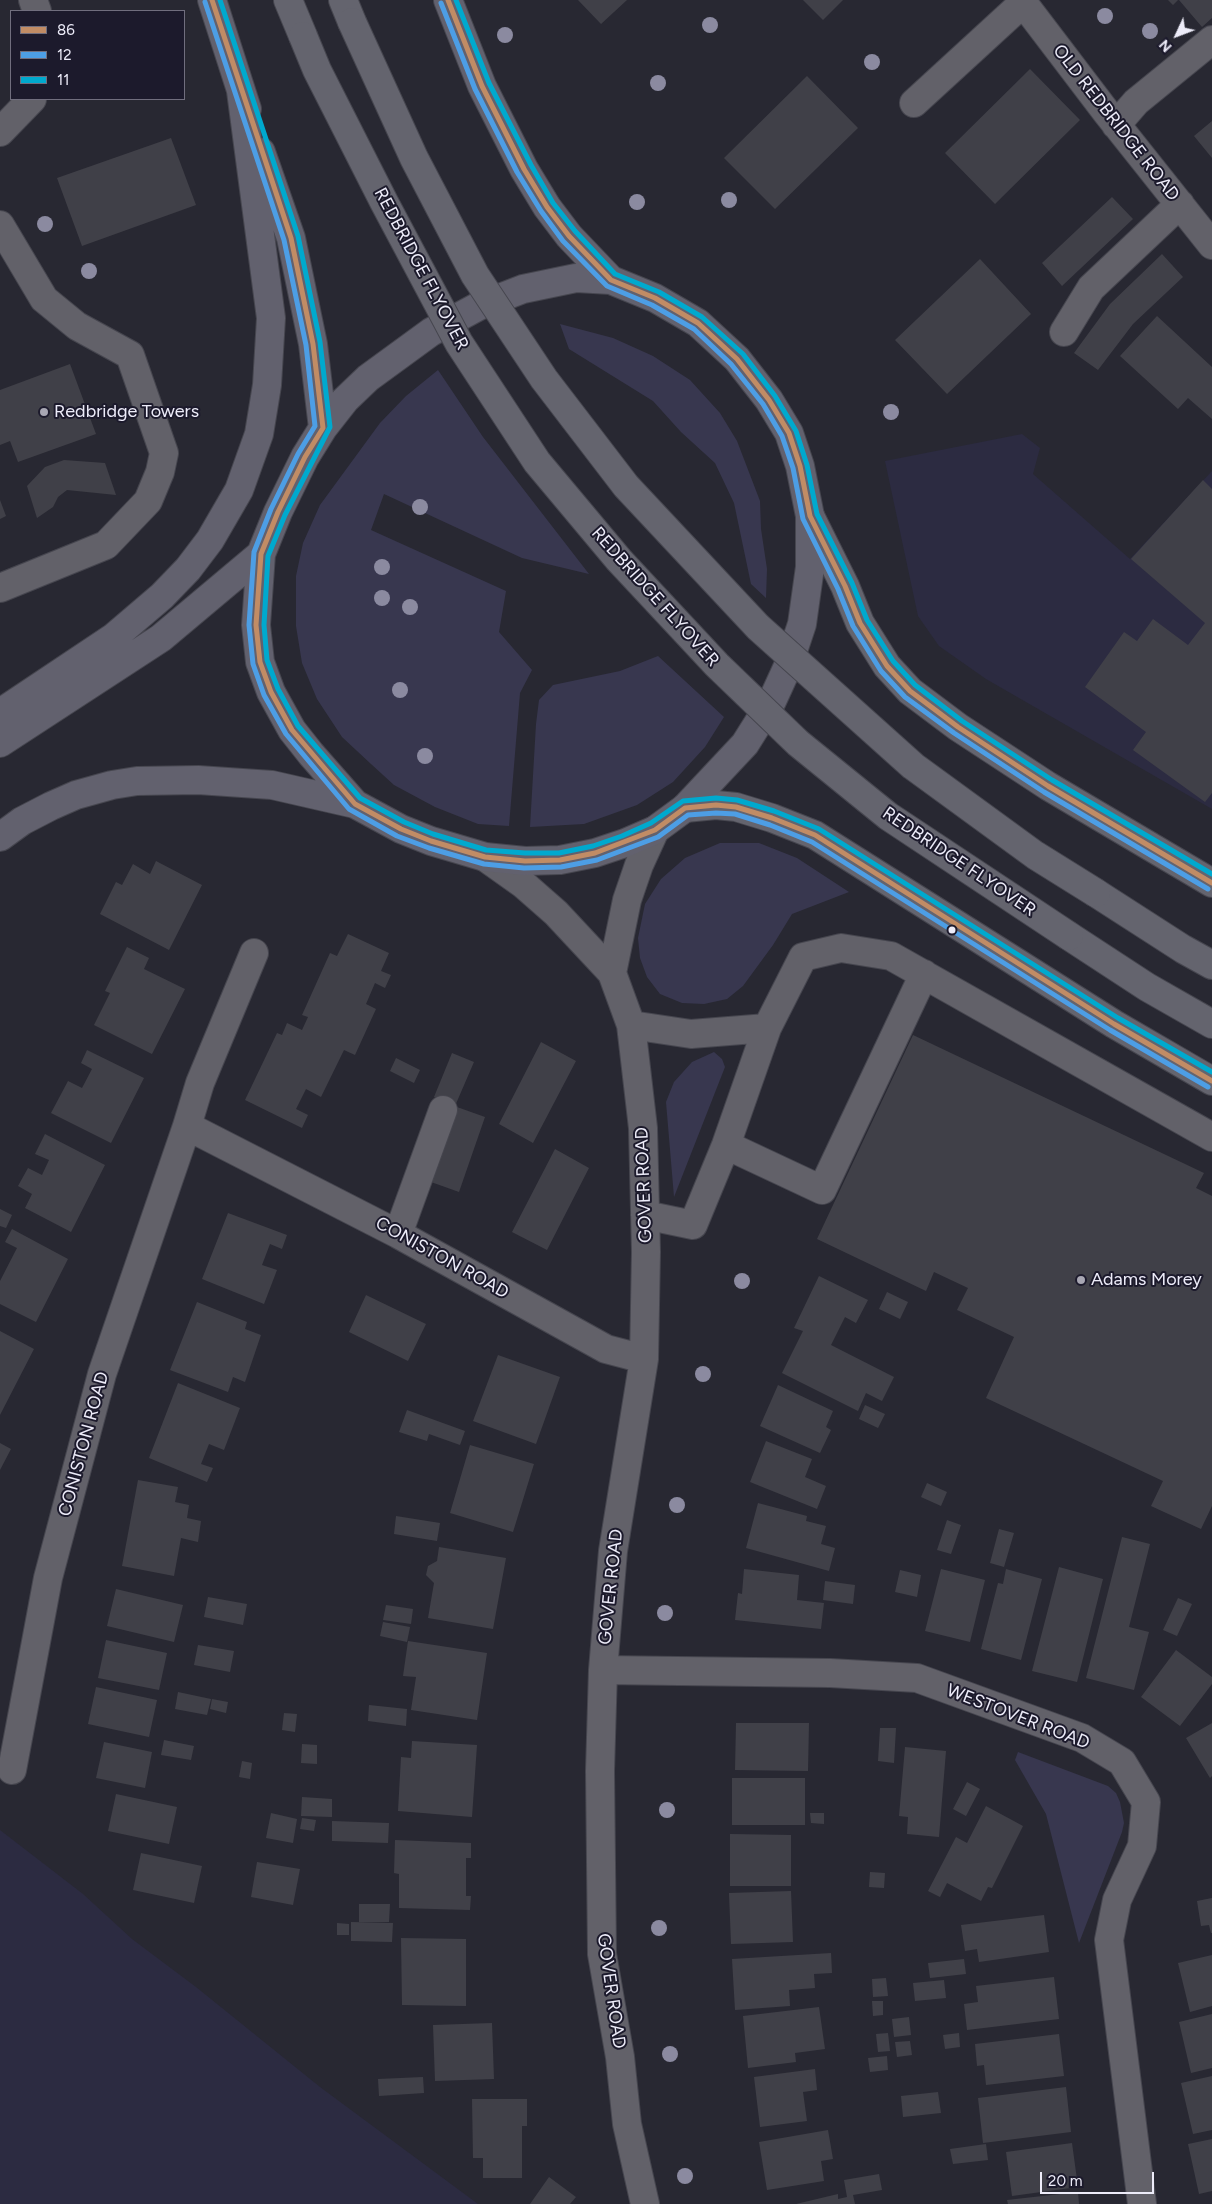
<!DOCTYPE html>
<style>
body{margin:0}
#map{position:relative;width:1212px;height:2204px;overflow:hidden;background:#282832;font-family:Figtree,sans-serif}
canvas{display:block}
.legend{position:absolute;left:10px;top:10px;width:175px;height:90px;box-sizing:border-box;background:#1c1a2c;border:1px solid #706e7e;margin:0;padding:6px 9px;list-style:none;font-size:15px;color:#edecf9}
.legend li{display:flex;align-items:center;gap:10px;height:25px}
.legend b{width:25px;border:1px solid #706e7e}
.north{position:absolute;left:1152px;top:10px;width:50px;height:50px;-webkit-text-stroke:4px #1c1a2c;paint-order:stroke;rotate:227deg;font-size:14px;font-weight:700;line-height:20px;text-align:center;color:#edecf9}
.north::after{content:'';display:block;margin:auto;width:18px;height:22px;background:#edecf9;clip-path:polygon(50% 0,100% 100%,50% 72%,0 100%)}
.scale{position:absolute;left:1040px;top:2172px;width:114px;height:22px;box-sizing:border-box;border:2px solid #edecf9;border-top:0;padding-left:6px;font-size:15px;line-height:18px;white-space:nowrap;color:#edecf9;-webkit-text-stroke:4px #1c1a2c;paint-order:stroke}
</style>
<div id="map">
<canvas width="1212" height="2204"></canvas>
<ul class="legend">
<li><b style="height:6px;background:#c18c65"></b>86</li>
<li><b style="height:6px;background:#4d9ee5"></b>12</li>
<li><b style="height:6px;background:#00a9ce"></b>11</li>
</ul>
<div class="north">N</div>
<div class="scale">20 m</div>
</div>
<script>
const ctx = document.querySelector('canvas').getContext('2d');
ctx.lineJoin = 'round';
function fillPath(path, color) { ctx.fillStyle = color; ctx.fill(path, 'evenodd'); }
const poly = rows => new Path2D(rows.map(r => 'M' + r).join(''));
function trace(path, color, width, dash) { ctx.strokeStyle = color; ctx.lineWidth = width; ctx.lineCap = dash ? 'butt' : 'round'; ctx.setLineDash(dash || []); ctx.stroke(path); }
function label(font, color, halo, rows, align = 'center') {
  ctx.font = font + ' Figtree,sans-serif'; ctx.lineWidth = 4; ctx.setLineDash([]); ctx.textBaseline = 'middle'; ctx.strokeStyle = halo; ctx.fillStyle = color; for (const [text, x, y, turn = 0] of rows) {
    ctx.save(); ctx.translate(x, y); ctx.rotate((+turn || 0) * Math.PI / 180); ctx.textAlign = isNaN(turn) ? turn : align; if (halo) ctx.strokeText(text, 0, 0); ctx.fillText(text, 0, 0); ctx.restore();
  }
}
fillPath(poly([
 [1022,434,1040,448,1033,474,1130,559,1212,471,1212,809,986,679,939,646,918,616,885,461],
 [0,1830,83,1894,132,1939,196,1987,320,2087,478,2204,0,2204]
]), '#2c2b41');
fillPath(poly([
 [560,324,613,338,653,356,690,380,720,413,737,441,760,501,761,529,767,569,766,598,751,584,734,503,715,463,681,432,653,401,569,349],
 [438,370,483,437,589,574,522,558,384,494,371,530,506,591,499,632,532,670,520,693,509,826,478,824,435,807,394,785,371,764,342,737,317,699,302,663,296,626,296,576,303,543,320,505,380,423,406,396],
 [658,656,724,717,705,747,673,782,637,805,584,824,530,827,536,724,539,700,553,685,620,671],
 [720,843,759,843,797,858,849,892,792,914,773,945,743,986,727,999,704,1004,682,1003,660,994,647,977,640,958,638,938,645,904,661,879,685,858],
 [714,1052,722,1059,725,1067,674,1197,666,1102,674,1082,692,1062],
 [1018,1752,1108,1786,1116,1793,1120,1802,1124,1823,1122,1832,1079,1943,1046,1814,1015,1760]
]), '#38374f');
fillPath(poly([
 [578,0,627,0,601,24],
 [803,0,843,0,823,20],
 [1168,0,1178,0,1173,5],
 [1179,0,1212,0,1212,18,1202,27],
 [1030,69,1080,120,995,204,945,153],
 [807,76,858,128,775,209,724,158],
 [1212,121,1212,158,1194,136],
 [171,138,196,205,82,246,57,178],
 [1112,197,1133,219,1062,286,1042,263],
 [1162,254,1183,277,1133,324,1098,370,1074,353,1110,304],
 [980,259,1031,314,947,394,895,340],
 [1157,316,1212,367,1212,419,1188,398,1178,409,1120,356],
 [70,364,96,434,18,462,10,441,0,445,0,390],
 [64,460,105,463,116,495,67,490,58,497,53,507,37,518,27,486,45,467],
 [1203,480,1212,489,1212,793,1205,802,1133,750,1146,732,1085,687,1124,632,1137,641,1153,619,1188,645,1205,623,1131,559],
 [0,500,6,516,0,519],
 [156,861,202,885,169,950,100,914,116,882,122,885,133,864,150,874],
 [348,934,389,953,381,971,391,975,385,988,375,983,366,1004,376,1009,355,1055,344,1050,321,1097,306,1089,296,1109,308,1115,302,1128,245,1100,277,1033,282,1035,287,1023,302,1030,308,1017,302,1015,330,953,337,956],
 [127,947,149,958,144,969,185,989,152,1054,94,1025,110,993,105,991],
 [913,1035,1204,1173,1196,1188,1212,1196,1212,1506,1201,1529,1151,1506,1163,1481,986,1398,1014,1337,957,1310,968,1288,934,1272,926,1291,817,1239],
 [541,1042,576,1061,533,1143,499,1124],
 [87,1050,144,1078,111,1143,51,1113,68,1081,82,1088,92,1069,81,1063],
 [452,1053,474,1062,455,1106,434,1097],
 [396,1058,420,1070,414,1083,390,1071],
 [457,1107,485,1117,459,1192,431,1182],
 [45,1134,105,1165,71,1232,25,1208,32,1194,18,1186,28,1168,42,1175,49,1160,35,1154],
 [555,1149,589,1168,547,1250,512,1232],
 [0,1209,12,1215,6,1228,0,1226],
 [228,1213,287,1235,282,1249,270,1244,262,1265,277,1270,264,1304,202,1279],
 [12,1229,68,1259,36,1322,0,1304,0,1281,17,1248,5,1242],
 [819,1276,868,1300,856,1323,845,1317,831,1345,894,1377,882,1401,866,1393,858,1411,782,1373,803,1331,794,1328],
 [887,1292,908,1302,900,1319,879,1309],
 [366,1295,426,1324,408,1361,349,1332],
 [197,1302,247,1322,245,1329,261,1335,245,1382,233,1377,228,1392,170,1370],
 [0,1331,34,1349,0,1415],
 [498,1355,560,1377,536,1444,473,1421],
 [178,1383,240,1408,224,1450,209,1444,201,1464,213,1468,207,1482,149,1458],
 [778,1385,833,1411,826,1427,831,1430,820,1453,760,1426],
 [865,1405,885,1414,878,1428,859,1419],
 [407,1410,465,1431,460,1445,429,1434,427,1441,399,1432],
 [766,1441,812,1459,805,1477,826,1486,817,1509,750,1482],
 [0,1443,11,1449,0,1470],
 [470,1445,534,1464,513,1532,450,1513],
 [138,1480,178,1487,175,1502,189,1505,187,1518,201,1521,198,1542,181,1538,174,1576,122,1566],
 [927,1483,947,1492,941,1506,921,1497],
 [758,1503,807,1516,806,1521,826,1526,821,1544,835,1548,829,1571,746,1548],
 [396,1516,440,1523,437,1541,394,1534],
 [947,1520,961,1525,951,1554,937,1550],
 [999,1529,1014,1533,1004,1567,990,1563],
 [1122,1537,1150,1544,1129,1627,1149,1632,1134,1690,1086,1678],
 [439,1547,506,1558,493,1629,428,1618,434,1583,426,1575,428,1566,437,1561],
 [1059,1567,1103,1579,1077,1682,1032,1671],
 [744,1569,799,1575,797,1600,824,1603,821,1629,735,1620,738,1593,742,1594],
 [941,1569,985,1580,970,1642,925,1631],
 [1006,1569,1042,1579,1021,1660,981,1649,998,1583,1003,1584],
 [900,1570,921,1575,917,1597,895,1592],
 [825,1581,855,1585,853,1604,823,1600],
 [116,1589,183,1605,174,1642,107,1626],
 [208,1597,247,1604,243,1625,204,1617],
 [1178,1598,1192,1604,1177,1636,1163,1630],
 [386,1605,413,1609,411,1624,383,1620],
 [383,1622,410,1627,407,1642,380,1636],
 [106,1640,167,1653,159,1690,98,1678],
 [408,1641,487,1653,477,1720,411,1710,416,1677,403,1676],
 [198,1645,234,1651,230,1672,194,1665],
 [1176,1650,1212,1677,1212,1684,1180,1726,1141,1697],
 [96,1687,157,1700,149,1737,88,1724],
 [178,1692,211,1699,207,1715,175,1709],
 [212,1699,228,1702,226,1713,210,1709],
 [369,1705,407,1709,406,1726,368,1721],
 [284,1713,297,1714,295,1732,282,1730],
 [736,1723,809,1723,808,1771,735,1770],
 [1212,1723,1212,1776,1210,1778,1186,1738],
 [880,1728,896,1728,894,1763,878,1761],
 [164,1740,194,1746,191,1760,161,1755],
 [412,1741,477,1745,472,1817,398,1811,401,1757,411,1758],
 [104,1742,152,1752,145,1788,96,1778],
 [302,1744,317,1745,317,1764,301,1763],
 [905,1747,946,1751,939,1837,907,1834,908,1817,899,1816],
 [242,1761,252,1763,250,1779,239,1777],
 [732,1778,805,1778,805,1825,732,1825],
 [967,1782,980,1789,966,1816,953,1809],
 [116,1794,177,1807,169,1844,108,1831],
 [302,1797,332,1799,332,1817,301,1816],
 [986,1806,1023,1826,992,1888,988,1887,981,1901,947,1883,940,1897,928,1891,956,1837,967,1843],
 [271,1813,297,1819,293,1843,266,1838],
 [810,1813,824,1813,824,1824,811,1823],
 [302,1818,316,1820,314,1831,300,1829],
 [332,1821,389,1823,388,1843,332,1841],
 [730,1834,791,1835,791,1886,730,1886],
 [395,1840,471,1843,471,1858,466,1858,466,1896,471,1896,470,1910,399,1908,399,1874,394,1873],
 [141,1853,202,1866,194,1903,133,1890],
 [257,1862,300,1869,293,1905,251,1897],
 [870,1872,885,1873,884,1888,869,1887],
 [791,1891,793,1942,731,1944,729,1893],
 [1212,1898,1212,1933,1211,1933,1209,1925,1201,1926,1197,1901],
 [359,1904,390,1904,389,1922,359,1922],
 [1044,1915,1049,1952,979,1962,977,1949,965,1951,961,1925],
 [351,1922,393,1923,392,1942,351,1941],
 [337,1923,349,1924,349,1935,337,1935],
 [401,1938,466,1939,466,2006,402,2005],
 [831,1953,832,1973,814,1974,815,1988,789,1990,790,2006,735,2010,732,1959],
 [1212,1955,1212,2006,1190,2012,1178,1963],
 [964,1959,966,1974,930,1978,928,1963],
 [1054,1977,1059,2019,967,2030,964,2004,978,2002,976,1986],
 [886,1978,888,1996,873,1997,872,1979],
 [944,1980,946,1998,915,2001,913,1983],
 [872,2001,883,2001,883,2015,873,2016],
 [819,2007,825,2049,795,2053,796,2062,748,2068,743,2016],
 [1212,2014,1212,2068,1191,2073,1179,2022],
 [909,2017,911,2035,894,2037,892,2019],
 [492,2023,494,2079,435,2081,433,2025],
 [888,2033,890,2051,878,2052,876,2034],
 [959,2033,960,2047,945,2049,943,2035],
 [1059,2034,1064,2076,986,2085,984,2065,977,2066,975,2044],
 [910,2041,912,2055,897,2057,895,2042],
 [887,2056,888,2070,870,2072,868,2058],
 [815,2069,817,2090,803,2092,807,2121,760,2127,754,2077],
 [1212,2076,1212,2130,1193,2134,1181,2083],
 [423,2077,424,2093,379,2096,378,2079],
 [1066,2087,1071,2132,983,2143,978,2098],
 [938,2092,941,2113,903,2117,901,2096],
 [472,2099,527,2099,527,2126,522,2126,522,2178,483,2178,483,2158,473,2158],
 [828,2130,833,2159,821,2161,824,2181,767,2190,759,2142],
 [1212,2139,1212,2191,1199,2194,1188,2144],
 [1072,2143,1078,2187,1012,2196,1006,2152],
 [986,2144,988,2160,953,2164,950,2149],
 [879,2174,882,2190,853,2195,855,2204,796,2204,838,2194,838,2199,847,2197,844,2180],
 [549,2177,576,2197,570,2204,530,2204],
 [1078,2192,1079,2204,1008,2204,1007,2200]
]), '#404048');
const minor = poly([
 [33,0,37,11],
 [1021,0,1107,113,1212,245],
 [914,103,1023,3],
 [1116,125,1136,102,1212,40],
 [0,132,32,99],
 [0,225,44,299,77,326,130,355,164,453,160,472,148,501,106,545,0,588],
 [1064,332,1091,288,1180,204],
 [485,857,523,884,556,913,612,973,631,1025,643,1128,646,1252,644,1359,613,1551,603,1670,600,1771,602,1954,620,2057,627,2124,645,2204],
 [612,973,627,900,639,865,655,830],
 [631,1025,691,1034,767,1028,803,957,841,948,891,956,1212,1137],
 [187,1126,200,1083,254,953],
 [726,1145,822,1190,924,974],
 [645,1215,693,1225,726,1145,767,1028],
 [398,1234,443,1110],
 [603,1670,830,1673,917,1678,1082,1738,1122,1762,1146,1802,1142,1846,1117,1900,1109,1940,1142,2204],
 [12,1770,48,1578,102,1374,187,1126,398,1234,606,1349,644,1359]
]);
const major = poly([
 [288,0,303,36],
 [343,0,352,22],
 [810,516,845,586,860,623,887,666,910,691,958,727,1048,786,1212,883],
 [685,808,716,805,736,807,772,818,815,835,1114,1024,1212,1081],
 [1096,893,1183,949,1212,965],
 [1069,936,1147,987,1212,1024]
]);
const highway = poly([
 [212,0,247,109],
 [448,0,482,86,524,169,547,207,569,236,611,280],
 [261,152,291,238,313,344,323,428],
 [576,278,611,280,655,298,698,323,737,359,769,400,789,433,800,466,810,516,810,567,802,624,788,666,772,701,745,744,685,808,655,830,625,843,595,853,560,860,525,861,485,857,431,841,401,829,355,804,311,754,292,730,271,692,260,662,256,625,261,554,278,512,305,457,323,428,345,400,368,378,431,332,479,306,523,289,576,278],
 [0,713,114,637,162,596,188,569,210,540,239,490,259,434,267,385,271,318,241,91],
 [0,743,161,638,261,554],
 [0,837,22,821,51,806,76,795,112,785,137,781,198,780,272,785,355,804]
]);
trace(minor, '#46464f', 30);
trace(major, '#46464f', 30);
trace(highway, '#46464f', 30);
trace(minor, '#626169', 28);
trace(major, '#64646e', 28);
trace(highway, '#62616e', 28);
const majorBridge = poly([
 [352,22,414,158,475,275,544,379,626,486,758,627,913,766,1035,855,1096,893],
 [303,36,317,70,384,202,459,343,537,462,619,560,717,665,798,743,888,816,1069,936]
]);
trace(majorBridge, '#46464f', 30, []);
trace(majorBridge, '#64646e', 28);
trace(poly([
 [212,0,291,238,313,344,323,428,305,457,278,512,261,554,256,625,260,662,271,692,292,730,355,804,401,829,431,841,485,857,525,861,560,860,595,853,655,830,685,808,716,805,736,807,772,818,815,835,1114,1024,1212,1081],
 [448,0,482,86,524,169,547,207,569,236,611,280,655,298,698,323,737,359,769,400,789,433,800,466,810,516,845,586,860,623,887,666,910,691,958,727,1048,786,1212,883]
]), '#c18c65', 5);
trace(poly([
 [205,2,284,240,306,345,315,426,298,454,271,509,254,552,249,625,253,664,264,695,286,734,349,809,397,836,429,848,484,864,524,868,561,867,597,860,658,837,688,815,716,813,735,814,770,825,812,842,1110,1030,1208,1087],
 [441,3,475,89,517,172,541,211,563,241,607,286,652,305,694,329,731,364,763,404,782,436,793,468,803,519,838,589,853,626,881,671,905,697,954,733,1044,792,1208,889]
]), '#4d9ee5', 5);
trace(poly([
 [220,0,298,236,320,342,330,427,285,515,268,556,264,625,267,660,278,689,298,726,360,798,404,822,433,834,486,850,525,853,559,853,593,846,622,836,651,823,683,801,716,798,737,800,774,811,819,829,1118,1018,1212,1072],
 [456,0,489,83,531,165,553,203,575,231,615,274,659,292,702,317,743,354,775,396,796,431,807,465,817,514,852,583,867,620,893,661,915,685,962,721,1052,780,1212,874]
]), '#00a9ce', 5);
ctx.fillStyle = '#8b8aa0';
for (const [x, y] of [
 [1105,16],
 [710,25],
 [1150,31],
 [505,35],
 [872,62],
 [658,83],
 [729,200],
 [637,202],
 [45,224],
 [89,271],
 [891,412],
 [420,507],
 [382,567],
 [382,598],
 [410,607],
 [400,690],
 [425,756],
 [742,1281],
 [703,1374],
 [677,1505],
 [665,1613],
 [667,1810],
 [659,1928],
 [670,2054],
 [685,2176]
]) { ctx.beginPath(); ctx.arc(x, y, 8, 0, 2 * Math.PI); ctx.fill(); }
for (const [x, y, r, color] of [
 [44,412,5,"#a8a7b3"],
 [952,930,4.5,"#edecf9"],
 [1081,1280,5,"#a8a7b3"]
]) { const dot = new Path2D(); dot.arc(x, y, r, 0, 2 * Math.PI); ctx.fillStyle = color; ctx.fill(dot); trace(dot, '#1c1a2c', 2); }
label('18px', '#edecf9', '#1c1a2c', [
 ["OLD REDBRIDGE ROAD",1116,123,52],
 ["REDBRIDGE FLYOVER",421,269,62],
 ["REDBRIDGE FLYOVER",655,597,48],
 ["REDBRIDGE FLYOVER",959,862,34],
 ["GOVER ROAD",644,1185,-92],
 ["CONISTON ROAD",442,1258,29],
 ["CONISTON ROAD",84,1444,-75],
 ["GOVER ROAD",611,1587,-84],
 ["WESTOVER ROAD",1018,1717,21],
 ["GOVER ROAD",611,1991,82]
]);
label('18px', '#edecf9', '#1c1a2c', [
 ["Redbridge Towers",54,412],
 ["Adams Morey",1091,1280]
], 'left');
</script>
